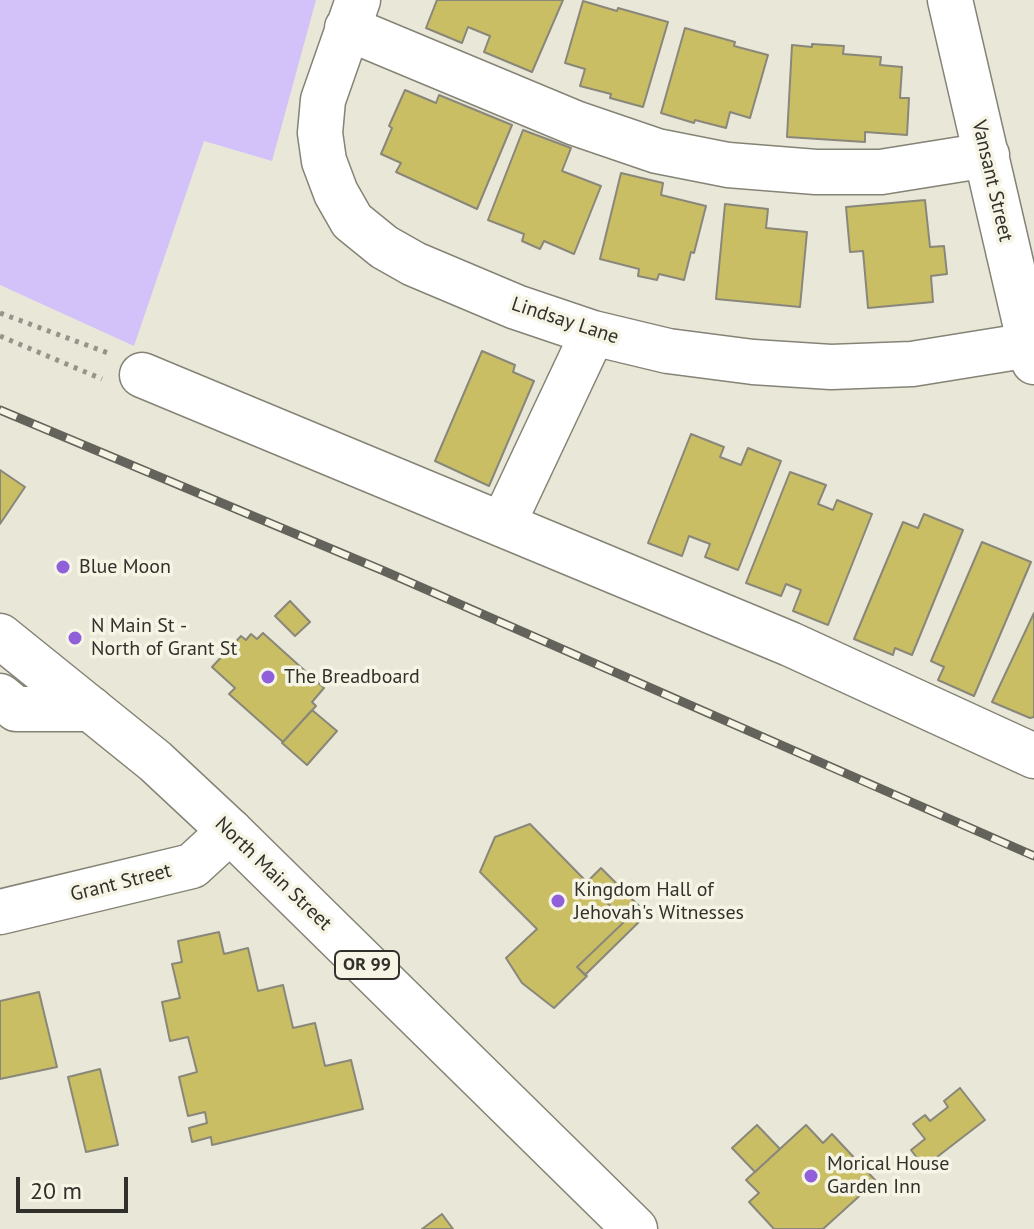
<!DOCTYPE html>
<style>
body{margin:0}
#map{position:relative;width:1034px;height:1229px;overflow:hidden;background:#e9e8d8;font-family:"PT Sans",sans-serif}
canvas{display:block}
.scale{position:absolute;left:16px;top:1177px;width:112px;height:36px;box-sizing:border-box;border:4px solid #31302b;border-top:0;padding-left:10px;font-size:24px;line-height:28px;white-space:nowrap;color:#31302b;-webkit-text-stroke:6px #f6f5e5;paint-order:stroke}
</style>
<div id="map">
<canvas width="1034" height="1229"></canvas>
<div class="scale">20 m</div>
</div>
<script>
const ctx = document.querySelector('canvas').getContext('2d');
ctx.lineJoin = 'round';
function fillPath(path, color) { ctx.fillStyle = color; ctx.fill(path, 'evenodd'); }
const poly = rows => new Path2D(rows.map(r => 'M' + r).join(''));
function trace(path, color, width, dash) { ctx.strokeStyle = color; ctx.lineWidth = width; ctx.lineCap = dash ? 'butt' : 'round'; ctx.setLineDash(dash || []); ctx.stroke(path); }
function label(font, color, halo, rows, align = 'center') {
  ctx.font = font + ' "PT Sans",sans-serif'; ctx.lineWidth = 7; ctx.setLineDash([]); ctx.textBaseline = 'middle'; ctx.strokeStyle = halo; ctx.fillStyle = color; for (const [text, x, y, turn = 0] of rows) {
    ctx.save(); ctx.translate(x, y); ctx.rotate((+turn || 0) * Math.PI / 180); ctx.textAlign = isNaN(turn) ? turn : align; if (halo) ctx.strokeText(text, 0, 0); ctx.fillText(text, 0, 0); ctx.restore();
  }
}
fillPath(poly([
 [0,0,316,0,272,161,204,141,134,346,0,285]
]), '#d2c2f9');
const building = poly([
 [437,0,563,0,532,72,484,52,490,36,468,27,462,43,426,28,437,0],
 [583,1,617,11,618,8,668,22,643,107,610,98,611,94,580,86,585,69,565,63,583,1],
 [685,28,735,42,734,46,768,55,750,118,730,112,726,128,695,120,694,123,661,113,685,28],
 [812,44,844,46,843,54,881,57,880,65,902,67,900,98,909,98,907,135,865,132,865,142,787,137,792,45,812,47,812,44],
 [405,90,436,103,439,95,512,125,477,209,396,172,401,163,381,154,392,128,389,126,405,90],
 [523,130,571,148,562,171,601,186,574,254,544,241,540,249,522,241,524,234,488,220,523,130],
 [621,173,663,183,661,195,706,206,694,253,691,252,684,280,659,274,657,280,638,276,639,269,600,259,621,173],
 [925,200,930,247,944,246,947,274,931,276,933,302,868,308,863,251,850,252,846,207,925,200],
 [725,204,768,209,766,228,807,232,800,307,716,299,725,204],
 [482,351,515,365,513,372,534,381,489,486,435,461,482,351],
 [691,434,724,447,720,457,741,465,748,448,781,461,738,570,705,557,710,544,689,536,682,556,648,543,691,434],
 [0,470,25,487,0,524,0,470],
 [790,472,826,485,818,504,833,510,837,500,872,514,828,625,793,611,801,590,786,584,781,596,746,583,790,472],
 [924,514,963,530,912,655,895,648,893,655,854,639,903,522,918,528,924,514],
 [982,542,1031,562,974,696,938,680,944,667,931,661,982,542],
 [290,601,310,622,295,636,275,616,290,601],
 [1034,613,1034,717,1030,718,992,702,1034,613],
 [263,633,324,688,312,702,316,706,283,742,229,694,235,688,212,667,241,636,246,640,251,634,257,639,263,633],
 [312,710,337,731,307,765,282,743,312,710],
 [530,824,625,921,577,967,587,976,554,1008,522,983,506,958,537,929,480,872,495,837,530,824],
 [601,868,647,914,585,975,577,967,625,921,587,882,601,868],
 [219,932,224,954,248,948,258,991,283,985,293,1028,315,1023,325,1066,351,1060,363,1109,212,1145,211,1137,192,1142,189,1128,207,1123,205,1112,188,1116,179,1077,197,1072,188,1037,170,1041,162,1002,180,998,172,964,182,962,178,941,219,932],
 [39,992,57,1067,0,1079,0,1001,39,992],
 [100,1069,118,1145,86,1152,68,1077,100,1069],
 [960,1088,985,1120,924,1167,911,1150,925,1139,913,1124,925,1115,930,1121,948,1107,944,1101,960,1088],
 [757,1125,780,1149,755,1172,732,1148,757,1125],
 [806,1125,823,1143,832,1134,876,1181,823,1229,774,1229,749,1202,759,1193,746,1180,806,1125],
 [442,1214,453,1229,422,1229,442,1214]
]);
fillPath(building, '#cabe65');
trace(building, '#89877a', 2);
const minor = poly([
 [358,0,323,100,320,133,324,161,336,193,352,221,384,247,414,264,516,307,593,333,668,351,753,362,831,367,912,364,1030,345],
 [950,0,1034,362],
 [347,28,575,123,657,151,728,165,816,172,881,172,987,155],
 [142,375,790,644,1034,756],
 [503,524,593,333],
 [0,696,16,709,91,709],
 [0,912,192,866,230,831]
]);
const major = poly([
 [0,636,155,761,230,831,635,1229]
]);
trace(minor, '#848375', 47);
trace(major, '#848375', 47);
trace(poly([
 [0,313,108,353],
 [0,336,102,379]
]), '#959489', 5, [4, 6]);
trace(minor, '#fff', 44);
trace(major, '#fff', 44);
const rail = poly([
 [0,410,384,571,1034,856]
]);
trace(rail, '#64635b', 9);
trace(rail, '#f6f5e5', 6, [18]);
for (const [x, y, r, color] of [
 [63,567,8,"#8f60da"],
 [75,638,8,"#8f60da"],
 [268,677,8,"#8f60da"],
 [558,901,8,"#8f60da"],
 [811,1176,8,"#8f60da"]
]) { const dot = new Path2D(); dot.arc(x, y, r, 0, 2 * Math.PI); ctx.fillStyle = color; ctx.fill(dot); trace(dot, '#f6f5e5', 3); }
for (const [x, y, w] of [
 [367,965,64]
]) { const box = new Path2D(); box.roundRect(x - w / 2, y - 14, w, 28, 6); ctx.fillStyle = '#f6f5e5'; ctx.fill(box); trace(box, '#31302b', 2); }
label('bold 18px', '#31302b', null, [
 ["OR 99",367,965]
]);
label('20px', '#31302b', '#f6f5e5', [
 ["Vansant Street",992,181,77],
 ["Lindsay Lane",565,321,18],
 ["North Main Street",273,874,44],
 ["Grant Street",121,883,-14]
]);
label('20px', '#31302b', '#f6f5e5', [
 ["Blue Moon",79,567],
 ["N Main St -",91,626],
 ["North of Grant St",91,649],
 ["The Breadboard",284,677],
 ["Kingdom Hall of",574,890],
 ["Jehovah's Witnesses",574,913],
 ["Morical House",827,1164],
 ["Garden Inn",827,1187]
], 'left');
</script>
